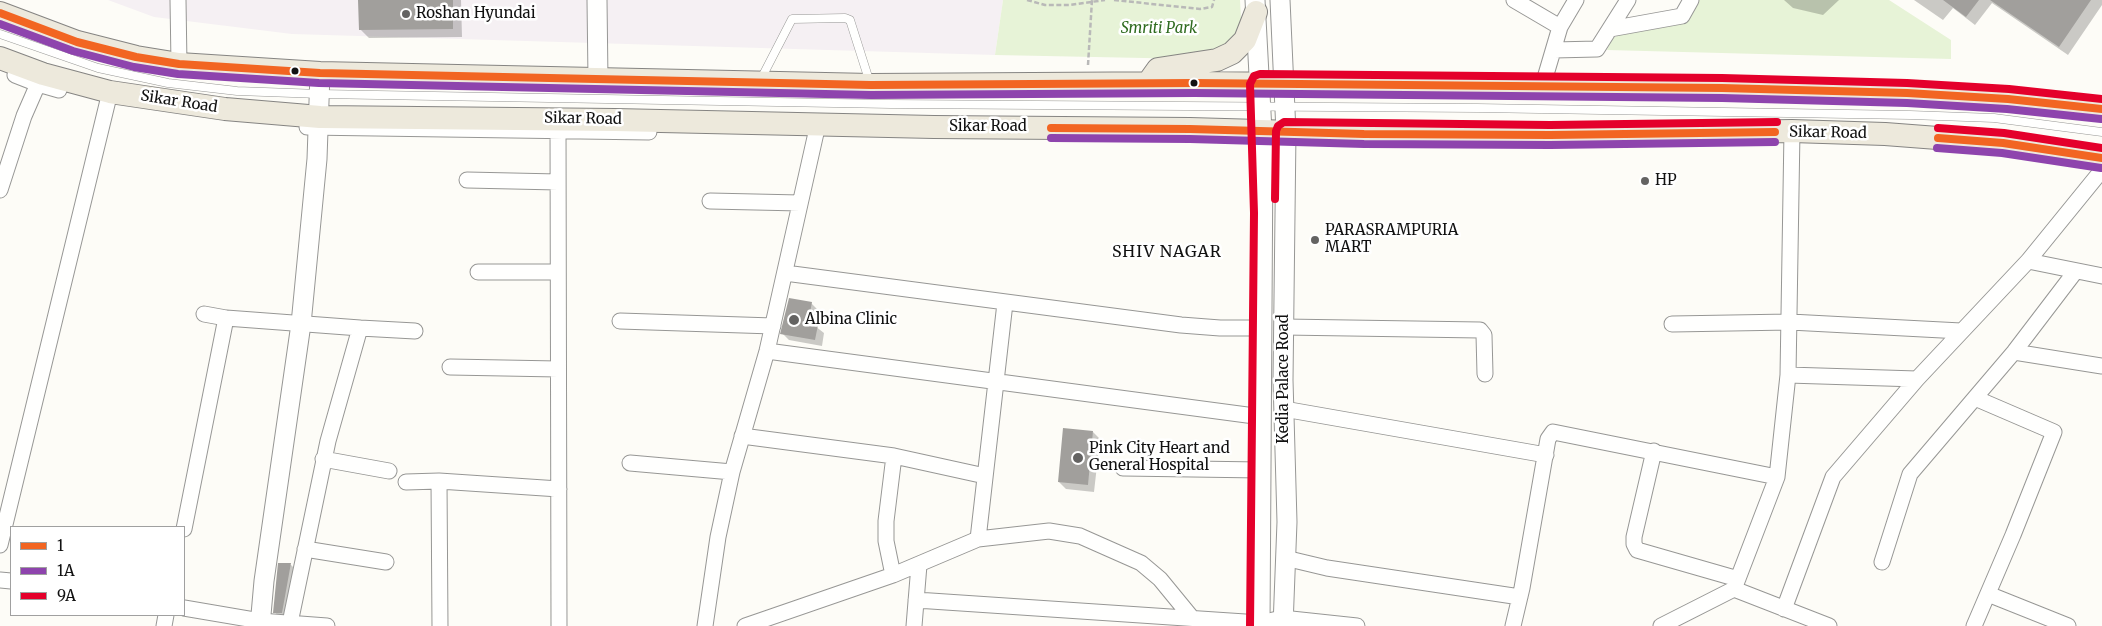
<!DOCTYPE html>
<style>
body{margin:0}
#map{position:relative;width:2102px;height:626px;overflow:hidden;background:#fdfcf7;font-family:Merriweather,serif}
canvas{display:block}
.legend{position:absolute;left:10px;top:526px;width:175px;height:90px;box-sizing:border-box;background:#fff;border:1px solid #a0a0a0;margin:0;padding:6px 9px;list-style:none;font-size:15px;color:#111}
.legend li{display:flex;align-items:center;gap:10px;height:25px}
.legend b{width:25px;border:1px solid #a0a0a0}
</style>
<div id="map">
<canvas width="2102" height="626"></canvas>
<ul class="legend">
<li><b style="height:6px;background:#f26522"></b>1</li>
<li><b style="height:6px;background:#8e44ad"></b>1A</li>
<li><b style="height:6px;background:#e4002b"></b>9A</li>
</ul>
</div>
<script>
const ctx = document.querySelector('canvas').getContext('2d');
ctx.lineJoin = 'round';
function fillPath(path, color) { ctx.fillStyle = color; ctx.fill(path, 'evenodd'); }
const poly = rows => new Path2D(rows.map(r => 'M' + r).join(''));
function trace(path, color, width, dash) { ctx.strokeStyle = color; ctx.lineWidth = width; ctx.lineCap = dash ? 'butt' : 'round'; ctx.setLineDash(dash || []); ctx.stroke(path); }
function label(font, color, halo, rows, align = 'center') {
  ctx.font = font + ' Merriweather,serif'; ctx.lineWidth = 5; ctx.setLineDash([]); ctx.textBaseline = 'middle'; ctx.strokeStyle = halo; ctx.fillStyle = color; for (const [text, x, y, turn = 0] of rows) {
    ctx.save(); ctx.translate(x, y); ctx.rotate((+turn || 0) * Math.PI / 180); ctx.textAlign = isNaN(turn) ? turn : align; if (halo) ctx.strokeText(text, 0, 0); ctx.fillText(text, 0, 0); ctx.restore();
  }
}
fillPath(poly([
 [108,0,1003,0,995,55,292,34,154,17]
]), '#f5f0f3');
fillPath(poly([
 [1003,0,1240,0,1242,37,1194,59,995,55],
 [1697,0,1889,0,1951,40,1951,59,1607,50,1612,38,1628,32]
]), '#e7f3d7');
fillPath(poly([
 [360,0,461,0,462,37,369,38,360,29],
 [1784,0,1839,0,1823,15,1793,8],
 [1914,0,2102,0,2102,5,2068,55,1992,3,1975,25,1953,8,1943,20],
 [811,303,818,310,815,326,824,333,822,346,789,340,782,333],
 [1093,432,1100,439,1094,492,1066,489,1059,482],
 [279,564,291,565,295,569,287,617,279,616,274,612]
]), '#0003');
fillPath(poly([
 [358,0,453,0,453,29,359,30],
 [1943,0,1979,0,1966,17],
 [1990,0,2091,0,2059,47],
 [789,298,812,302,808,324,818,325,815,340,780,334],
 [1063,428,1093,431,1088,485,1058,482],
 [278,563,291,563,282,613,273,613]
]), '#a19f9c');
const service = poly([
 [0,34,98,68,168,83,237,91,320,94,891,104,1477,108,1910,115,1994,118,2102,132],
 [761,79,792,19,845,18,850,20,870,83]
]);
const minor = poly([
 [178,0,179,64],
 [1514,0,1560,27,1576,0],
 [1610,29,1682,16,1691,0],
 [1554,50,1597,49,1628,0],
 [15,75,38,84,59,90],
 [1542,88,1560,27],
 [558,123,559,626],
 [307,127,649,132],
 [467,180,558,182],
 [0,190,24,116,41,77],
 [710,201,800,203],
 [2028,261,2102,276],
 [478,272,558,272],
 [785,273,1181,325,1220,328,1262,328],
 [204,314,226,318,360,328,328,441,290,623],
 [620,321,773,326],
 [1672,324,1790,322,1961,331],
 [1284,327,1480,330,1484,335,1485,374],
 [360,328,415,331],
 [767,351,1262,417],
 [2014,352,2102,366],
 [450,367,558,369],
 [1788,375,1917,379],
 [1284,409,1546,455],
 [742,436,894,456,985,476],
 [1654,451,1634,537,1634,544,1637,550,1738,579],
 [323,459,389,471],
 [630,463,732,472],
 [1123,468,1261,470],
 [406,482,439,481],
 [184,529,226,318],
 [978,539,1005,303],
 [0,545,110,92],
 [305,549,386,562],
 [1285,558,1327,568,1520,597],
 [1882,562,1910,474,2014,352,2075,272],
 [893,575,886,541,886,521,894,456],
 [0,580,11,581],
 [1734,589,1829,626],
 [1988,594,2068,626],
 [916,600,1260,623,1282,618,1357,626],
 [184,608,260,621,327,626],
 [1784,609,1833,477,1917,379,2028,261,2102,170],
 [164,626,166,615],
 [440,626,439,481,559,489],
 [705,626,718,537,732,472,767,351,818,124],
 [745,626,893,575,978,539,1049,531,1080,536,1141,563,1160,579,1192,618],
 [914,626,919,565],
 [1513,626,1522,588,1548,439,1553,432,1777,477],
 [1661,626,1734,589,1777,477,1788,375,1792,131],
 [1974,626,2013,535,2054,432,1975,398]
]);
const tertiary = poly([
 [597,0,598,79],
 [1255,0,1263,150,1260,626],
 [1280,0,1286,132,1283,380,1287,522,1283,626],
 [260,626,264,581,301,324,317,159,320,73]
]);
const primary = poly([
 [0,13,77,42,136,57,179,64,320,73,871,85,1194,83,1722,88,1907,93,2008,99,2102,109],
 [0,58,43,74,110,92,225,109,320,117,615,120,934,127,1190,129,1364,134,1550,135,1792,131,1885,134,2003,143,2102,158],
 [1148,83,1158,69,1217,60,1232,53,1245,40,1256,12]
]);
trace(service, '#979795', 9);
trace(minor, '#979795', 17);
trace(tertiary, '#979795', 21);
trace(primary, '#858482', 24);
trace(poly([
 [1027,0,1045,5,1070,5,1105,0],
 [1114,0,1200,9,1212,7,1214,0],
 [1088,65,1092,0]
]), '#b9b9b8', 2.5, [5, 2.5]);
trace(service, '#fffffe', 8);
trace(minor, '#fffffe', 15);
trace(tertiary, '#fffffe', 19);
trace(primary, '#ede9dc', 22);
trace(poly([
 [0,13,77,42,136,57,179,64,320,73,871,85,1194,83,1722,88,1907,93,2008,99,2102,109],
 [1051,128,1190,129,1364,134,1550,135,1775,132],
 [1938,138,2003,143,2102,158]
]), '#f26522', 8);
trace(poly([
 [0,24,73,51,134,67,178,74,319,83,871,95,1194,93,1722,98,1907,103,2007,109,2101,119],
 [1051,138,1190,139,1364,144,1550,145,1775,142],
 [1937,148,2002,153,2101,168]
]), '#8e44ad', 8);
trace(poly([
 [1938,128,2004,133,2102,148],
 [1275,199,1276,131,1278,126,1284,122,1550,125,1777,122],
 [1250,626,1254,213,1250,84,1254,76,1260,74,1722,78,1907,83,2009,89,2102,99]
]), '#e4002b', 8);
for (const [x, y, r, color] of [
 [406,14,5,"#646362"],
 [295,71,4.5,"#111"],
 [1194,83,4.5,"#111"],
 [1645,181,5,"#646362"],
 [1315,240,5,"#646362"],
 [794,320,6,"#646362"],
 [1078,458,6,"#646362"]
]) { const dot = new Path2D(); dot.arc(x, y, r, 0, 2 * Math.PI); ctx.fillStyle = color; ctx.fill(dot); trace(dot, '#fff', 2); }
label('15px', '#111', '#fff', [
 ["Roshan Hyundai",416,14],
 ["HP",1655,181],
 ["PARASRAMPURIA",1325,231],
 ["MART",1325,248],
 ["Albina Clinic",805,320],
 ["Pink City Heart and",1089,449],
 ["General Hospital",1089,466]
], 'left');
label('italic 15px', '#2f6b1f', '#fff', [
 ["Smriti Park",1159,29]
]);
label('15px', '#111', '#fff', [
 ["Sikar Road",179,102,9],
 ["Sikar Road",583,119,1],
 ["Sikar Road",988,127],
 ["Sikar Road",1828,133,1],
 ["Kedia Palace Road",1284,379,-90]
]);
ctx.letterSpacing = '1px';
label('16px', '#111', '#fff', [
 ["SHIV NAGAR",1167,252]
]);
ctx.letterSpacing = '0px';
</script>
